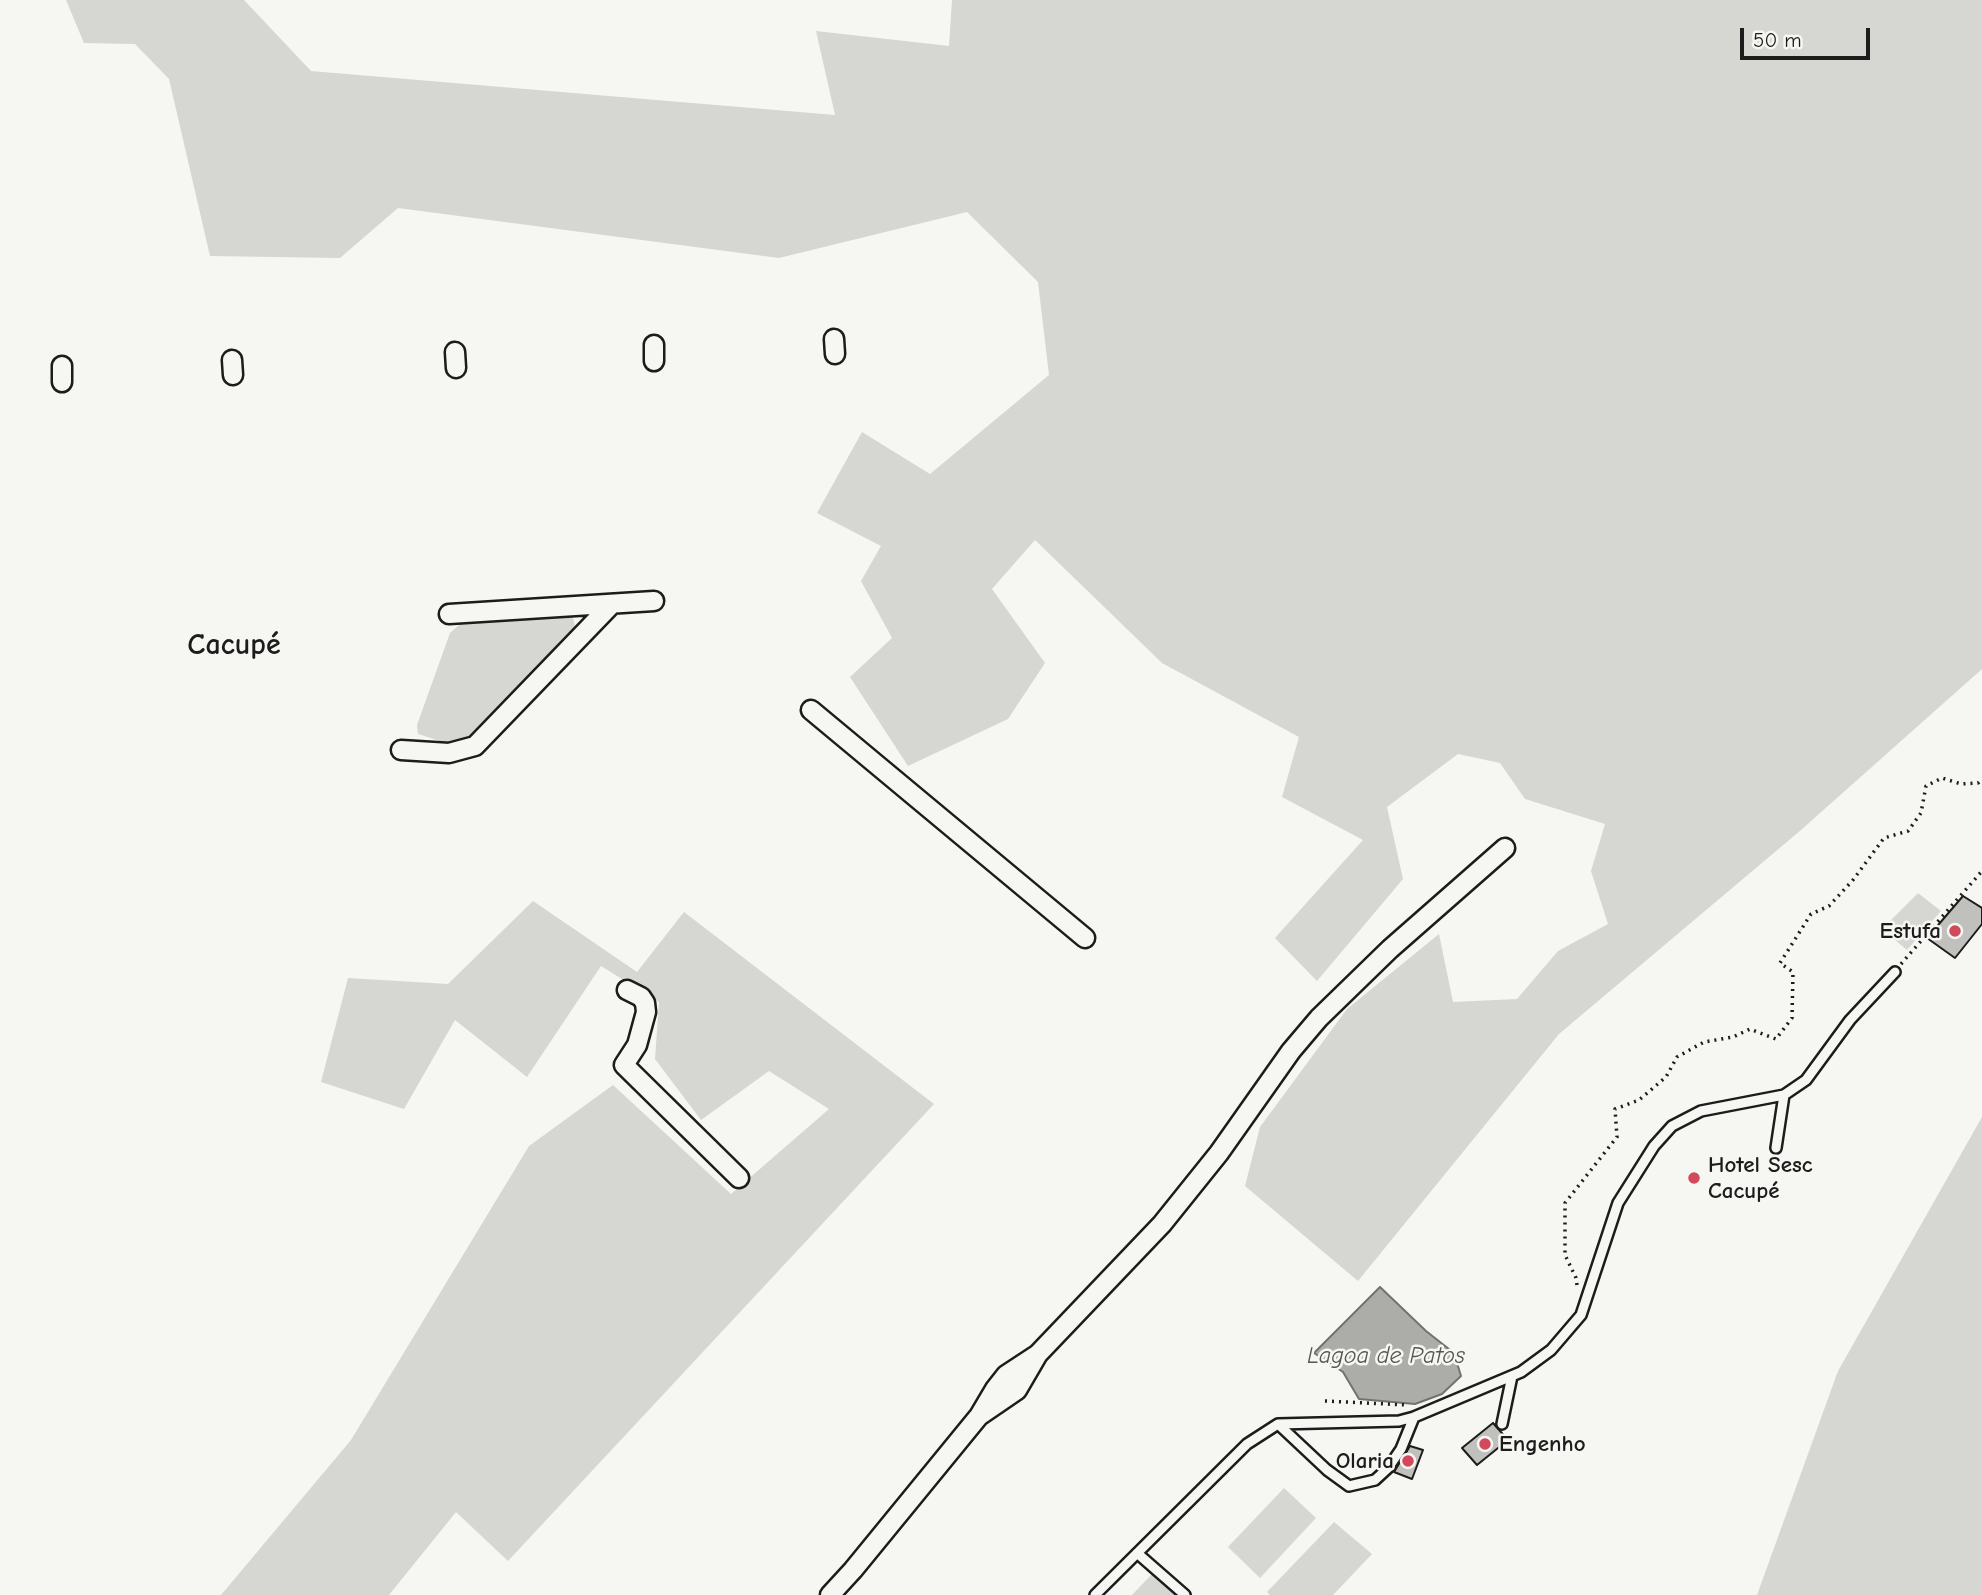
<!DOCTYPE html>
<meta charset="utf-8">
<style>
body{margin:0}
#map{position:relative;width:1982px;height:1595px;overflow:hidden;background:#f6f6f2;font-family:"Comic Neue",sans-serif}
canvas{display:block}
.scale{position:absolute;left:1740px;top:28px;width:130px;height:32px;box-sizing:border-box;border:4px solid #1c1c1c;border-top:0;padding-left:9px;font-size:21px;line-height:24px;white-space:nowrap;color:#1c1c1c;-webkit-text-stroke:5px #f6f6f2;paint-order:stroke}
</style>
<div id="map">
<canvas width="1982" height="1595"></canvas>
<div class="scale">50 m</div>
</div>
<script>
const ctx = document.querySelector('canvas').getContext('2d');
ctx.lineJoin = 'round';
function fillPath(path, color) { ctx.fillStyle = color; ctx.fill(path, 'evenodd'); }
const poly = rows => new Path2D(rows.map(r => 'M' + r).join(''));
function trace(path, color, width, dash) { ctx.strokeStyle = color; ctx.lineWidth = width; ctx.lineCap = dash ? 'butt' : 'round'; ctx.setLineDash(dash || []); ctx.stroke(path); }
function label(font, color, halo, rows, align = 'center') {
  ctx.font = font + ' "Comic Neue",sans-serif'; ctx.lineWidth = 5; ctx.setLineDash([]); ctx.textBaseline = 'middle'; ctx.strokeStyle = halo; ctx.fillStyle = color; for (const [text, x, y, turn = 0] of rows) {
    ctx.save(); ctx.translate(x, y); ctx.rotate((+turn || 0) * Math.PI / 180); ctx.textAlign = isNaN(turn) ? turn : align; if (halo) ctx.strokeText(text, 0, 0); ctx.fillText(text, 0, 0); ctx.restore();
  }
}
fillPath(poly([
 [66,0,244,0,311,71,835,115,816,31,949,46,952,0,1982,0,1982,669,1801,830,1559,1034,1358,1281,1245,1186,1260,1127,1347,1009,1439,934,1453,1002,1517,999,1558,951,1608,924,1591,871,1605,824,1525,799,1500,763,1458,754,1387,807,1403,879,1317,981,1275,938,1363,840,1282,797,1299,737,1162,663,1035,540,992,589,1045,663,1008,719,908,766,850,677,892,638,861,581,881,546,817,513,862,432,930,474,1049,375,1038,282,967,212,779,258,398,208,340,258,210,256,169,79,135,44,84,43],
 [567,614,573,618,575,626,469,736,446,743,418,734,417,725,450,633,466,619],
 [1918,893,1941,911,1907,950,1882,929],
 [533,901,637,972,684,912,934,1104,508,1561,456,1512,389,1595,221,1595,351,1440,529,1146,613,1085,731,1194,829,1109,769,1071,701,1120,655,1059,659,1002,601,966,527,1077,455,1020,404,1109,321,1082,348,978,448,984],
 [1982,1117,1982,1595,1757,1595,1838,1371],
 [1284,1488,1316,1518,1260,1578,1228,1547],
 [1334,1522,1372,1554,1333,1595,1270,1595,1267,1592],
 [1154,1572,1177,1595,1132,1595]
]), '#d6d6d2');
const water = poly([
 [1380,1287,1426,1331,1454,1353,1461,1376,1442,1394,1415,1404,1359,1399,1343,1372,1314,1353,1380,1287]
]);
fillPath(water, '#acaca9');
trace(water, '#727271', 2);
const building = poly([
 [1963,896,1982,908,1982,924,1955,958,1927,938,1963,896],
 [1493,1423,1508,1440,1477,1465,1462,1448,1493,1423],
 [1410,1446,1423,1450,1412,1479,1394,1472,1410,1446]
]);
fillPath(building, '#c0c0bd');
trace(building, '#1c1c1c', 2);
const service = poly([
 [1776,1148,1784,1095],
 [1278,1424,1327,1470,1349,1486,1375,1480,1388,1468,1401,1449,1414,1417],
 [1502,1424,1512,1376],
 [1137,1553,1185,1595],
 [1095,1595,1247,1444,1278,1424,1399,1421,1414,1417,1521,1372,1551,1350,1581,1315,1618,1203,1654,1146,1672,1126,1701,1111,1784,1095,1806,1080,1850,1020,1895,972]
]);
const minor = poly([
 [834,339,835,354],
 [654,345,654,361],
 [455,352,456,368],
 [232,360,233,375],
 [62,366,62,382],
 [449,614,654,601],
 [811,710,1085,938],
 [401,750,449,753,475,746,611,605],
 [627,990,641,997,645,1003,646,1012,637,1045,624,1065,739,1178],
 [979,1416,1017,1390,1038,1354,1162,1224,1219,1153,1291,1051,1319,1018,1390,949,1505,848],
 [830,1595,853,1570,979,1416,995,1389,1006,1375,1038,1354]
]);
trace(service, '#1c1c1c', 14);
trace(minor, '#1c1c1c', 23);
trace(poly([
 [1901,964,1982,871],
 [1577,1285,1576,1278,1565,1255,1565,1203,1617,1137,1615,1109,1639,1100,1666,1077,1677,1057,1704,1042,1733,1037,1750,1029,1776,1039,1792,1018,1793,972,1780,963,1811,914,1829,906,1853,880,1884,838,1908,831,1921,813,1926,786,1942,778,1961,784,1978,783,1982,779],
 [1325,1401,1407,1405]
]), '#1c1c1c', 3.5, [2, 5]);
trace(service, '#f6f6f2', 9);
trace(minor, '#f6f6f2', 18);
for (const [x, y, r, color] of [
 [1955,931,7,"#d1495b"],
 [1694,1178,7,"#d1495b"],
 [1485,1444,7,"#d1495b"],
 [1408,1461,7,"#d1495b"]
]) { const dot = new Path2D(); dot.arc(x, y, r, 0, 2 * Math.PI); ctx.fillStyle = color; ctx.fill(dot); trace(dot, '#f6f6f2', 2.5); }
label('bold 23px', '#1c1c1c', '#f6f6f2', [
 ["Estufa",1941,931],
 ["Hotel Sesc",1708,1165,"left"],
 ["Cacupé",1708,1191,"left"],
 ["Engenho",1499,1444,"left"],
 ["Olaria",1394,1461]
], 'right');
label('italic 24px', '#565654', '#f6f6f2', [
 ["Lagoa de Patos",1386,1356]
]);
label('bold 30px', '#1c1c1c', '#f6f6f2', [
 ["Cacupé",234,646]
]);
</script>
